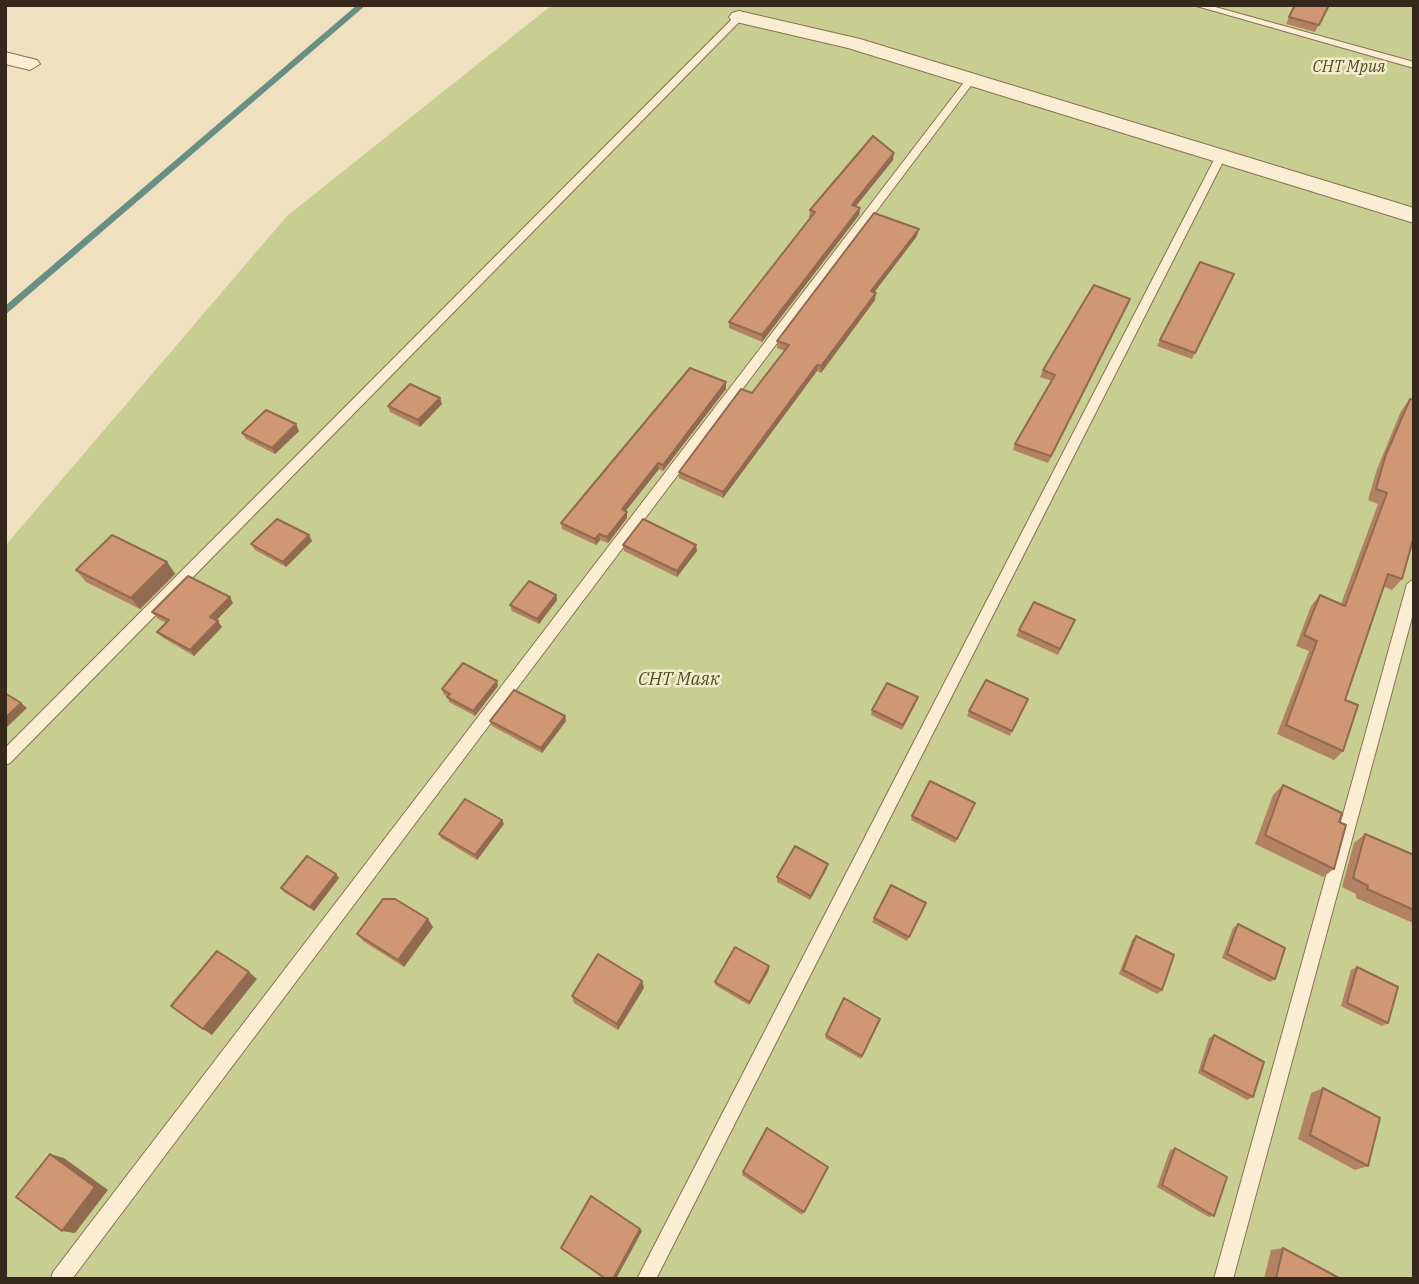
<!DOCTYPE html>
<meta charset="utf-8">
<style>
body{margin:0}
#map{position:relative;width:1419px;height:1284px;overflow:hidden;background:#efe0bf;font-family:"IBM Plex Serif",serif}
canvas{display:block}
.frame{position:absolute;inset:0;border:7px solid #37281c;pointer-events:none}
</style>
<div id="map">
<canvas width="1419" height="1284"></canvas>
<div class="frame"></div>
</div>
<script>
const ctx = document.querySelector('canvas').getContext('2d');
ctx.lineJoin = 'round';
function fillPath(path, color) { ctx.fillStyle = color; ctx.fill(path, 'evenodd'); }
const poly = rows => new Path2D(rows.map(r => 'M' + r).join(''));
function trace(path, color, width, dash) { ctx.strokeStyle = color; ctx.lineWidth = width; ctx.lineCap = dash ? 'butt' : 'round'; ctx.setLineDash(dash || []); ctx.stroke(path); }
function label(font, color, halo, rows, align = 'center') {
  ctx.font = font + ' "IBM Plex Serif",serif'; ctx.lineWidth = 5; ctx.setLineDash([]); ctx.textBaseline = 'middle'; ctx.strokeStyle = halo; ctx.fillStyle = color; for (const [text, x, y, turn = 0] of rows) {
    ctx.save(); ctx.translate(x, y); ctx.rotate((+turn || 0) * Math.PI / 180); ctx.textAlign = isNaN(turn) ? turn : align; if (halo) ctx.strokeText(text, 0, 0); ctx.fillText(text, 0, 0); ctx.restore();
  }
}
fillPath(poly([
 [552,5,1414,5,1414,1279,5,1279,5,546,287,216]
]), '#c8cd92');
fillPath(poly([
 [357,5,366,5,5,315,5,306,357,5]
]), '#698f85');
const lane = poly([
 [1193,5,1208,5,1414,62,1414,68,1193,5],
 [736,15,744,17,10,763,5,765,5,748,736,15],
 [968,77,976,79,72,1279,51,1279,53,1272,968,77],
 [1221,153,1226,156,656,1279,637,1279,1216,156,1221,153],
 [1414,579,1414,610,1233,1279,1214,1279,1407,584,1414,579]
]);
const street = poly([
 [739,11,860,39,1414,208,1414,223,848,48,732,21,729,17,732,13,739,11],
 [5,52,37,60,40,64,30,70,5,64,5,52]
]);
trace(lane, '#887056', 2);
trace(street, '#887056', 2);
fillPath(lane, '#faedd2');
fillPath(street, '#faedd2');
fillPath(poly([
 [1325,12,1315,32,1286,24,1289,17],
 [893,160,856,206,860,208,859,215,762,342,729,328,729,322,811,218,809,217,810,210],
 [917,236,874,292,875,300,821,373,817,371,723,498,679,478,679,472,752,393,785,351,777,348,777,341],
 [1234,274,1192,359,1157,346,1160,340],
 [1130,299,1048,463,1013,450,1015,444,1052,381,1040,377,1043,370],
 [726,382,726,389,663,471,659,469,626,511,627,518,608,543,600,540,596,545,562,529,561,523],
 [440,398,442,404,420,427,390,412,388,406],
 [1410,399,1402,579,1392,590,1383,586,1345,700,1343,751,1334,760,1277,734,1309,651,1296,646,1311,606,1320,595,1341,604,1378,504,1368,500,1377,469,1401,411],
 [299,431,275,454,246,439,242,433],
 [309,535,312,541,286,567,255,550,251,544],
 [623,545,697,551,677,577,624,551],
 [167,562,175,574,140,609,86,582,76,570],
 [556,595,557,600,539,624,512,611,510,605],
 [1034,602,1075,620,1058,655,1016,636],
 [233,603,216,620,222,627,194,656,162,637,157,632,166,623,157,618,152,612],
 [498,686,475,716,449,702,448,696,444,695,442,689],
 [1028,699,1010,736,967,716,969,711],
 [916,703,902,730,871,715,872,710],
 [565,716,566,721,542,753,492,726,490,721],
 [1283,785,1339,822,1334,869,1323,877,1255,844,1273,795],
 [975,803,955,843,911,820,912,816],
 [504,824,477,860,441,838,439,834],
 [1365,834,1414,855,1414,922,1413,923,1356,898,1356,894,1342,887,1354,843],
 [828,864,827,868,810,900,777,882,777,877],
 [339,878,314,911,284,892,281,888],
 [926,903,907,941,872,922,874,918],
 [1238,924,1275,979,1270,982,1222,958,1233,928],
 [433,927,404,967,363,941,357,934],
 [1136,936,1162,990,1157,994,1119,974,1132,940],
 [769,966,769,970,749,1005,715,985,715,982],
 [1357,967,1388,1023,1382,1026,1341,1006,1351,970],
 [642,981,644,988,618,1030,574,1003,572,996],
 [844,998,880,1019,861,1059,825,1038],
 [1214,1035,1253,1097,1247,1100,1198,1073,1209,1038],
 [1323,1088,1368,1166,1355,1170,1298,1139,1311,1093],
 [1175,1148,1214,1216,1209,1217,1157,1187,1170,1150],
 [743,1172,804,1212,802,1215,742,1175],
 [1283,1248,1341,1279,1264,1279,1271,1250]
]), '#b28263');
fillPath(poly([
 [894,153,893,160,851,212,852,205],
 [860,208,859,215,762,342,762,335],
 [919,229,917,236,870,298,871,291],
 [876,293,875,300,821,373,821,366],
 [1130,299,1048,463,1051,456],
 [817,365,817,371,723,498,723,492],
 [726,382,726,389,663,471,663,465],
 [440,398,442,404,420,427,418,420],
 [296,424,299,431,275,454,272,448],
 [658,463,659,469,622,515,622,509],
 [627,512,627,518,608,543,607,537],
 [599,534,600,540,596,545,595,539],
 [309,535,312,541,286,567,283,562],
 [696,545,697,551,677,577,677,571],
 [167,562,175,574,140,609,131,598],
 [556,595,557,600,539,624,537,619],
 [230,597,233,603,214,623,210,617],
 [218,621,222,627,194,656,190,650],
 [497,681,498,686,475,716,473,711],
 [21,703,27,708,5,729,5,718],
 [565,716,566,721,542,753,541,748],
 [502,820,504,824,477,860,475,855],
 [828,864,827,868,810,900,811,896],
 [336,874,339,878,314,911,310,907],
 [428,919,433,927,404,967,398,960],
 [769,966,769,970,749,1005,750,1002],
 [249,972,257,979,212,1035,203,1029],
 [642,981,644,988,618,1030,617,1024],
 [50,1154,64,1158,108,1190,75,1233,62,1231],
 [640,1229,642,1231,616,1279,613,1279]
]), '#916a50');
const building = poly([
 [1295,5,1329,5,1319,25,1289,17,1295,5],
 [873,136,894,153,852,205,860,208,762,335,729,322,815,212,810,210,873,136],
 [874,213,919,229,871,291,876,293,821,366,817,365,723,492,679,472,741,389,752,393,789,345,777,341,874,213],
 [1200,262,1234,274,1195,353,1160,340,1200,262],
 [1094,285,1130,299,1051,456,1015,444,1055,375,1043,370,1094,285],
 [690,368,726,382,663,465,658,463,622,509,627,512,607,537,599,534,595,539,561,523,690,368],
 [410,384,440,398,418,420,388,406,410,384],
 [1410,399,1414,400,1414,536,1402,579,1388,574,1345,700,1358,705,1343,751,1286,725,1317,641,1304,635,1320,595,1345,606,1387,493,1376,489,1385,457,1410,399],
 [266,410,296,424,272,448,242,433,266,410],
 [277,519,309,535,283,562,251,544,277,519],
 [643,519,696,545,677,571,623,545,643,519],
 [112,535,167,562,131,598,76,570,112,535],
 [188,576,230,597,210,617,218,621,190,650,157,632,169,620,152,612,188,576],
 [529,581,556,595,537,619,510,605,529,581],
 [1034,602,1075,620,1060,649,1019,630,1034,602],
 [463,663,497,681,473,711,447,697,450,694,442,689,463,663],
 [986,680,1028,699,1012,731,969,711,986,680],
 [887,683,918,697,903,725,872,710,887,683],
 [514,690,565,716,541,748,490,721,514,690],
 [5,693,21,703,5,718,5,693],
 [930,781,975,803,957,839,912,816,930,781],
 [1283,785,1342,813,1339,822,1346,825,1334,869,1265,835,1283,785],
 [465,799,502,820,475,855,439,834,465,799],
 [1365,834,1414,855,1414,910,1367,889,1368,886,1353,878,1365,834],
 [795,846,828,864,811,896,777,877,795,846],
 [307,856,336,874,310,907,281,888,307,856],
 [891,885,926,903,909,937,874,918,891,885],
 [383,899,395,899,428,919,398,960,357,934,383,899],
 [1238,924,1285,948,1275,979,1227,954,1238,924],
 [1136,936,1174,955,1162,990,1123,970,1136,936],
 [735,947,769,966,750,1002,715,982,735,947],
 [217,951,249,972,203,1029,171,1006,217,951],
 [598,954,642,981,617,1024,572,996,598,954],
 [1357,967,1398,987,1388,1023,1347,1003,1357,967],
 [844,998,880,1019,862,1056,826,1035,844,998],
 [1214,1035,1264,1062,1253,1097,1202,1070,1214,1035],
 [1323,1088,1380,1118,1368,1166,1310,1135,1323,1088],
 [767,1128,828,1167,804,1212,743,1172,767,1128],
 [1175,1148,1227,1177,1214,1216,1162,1185,1175,1148],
 [50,1154,95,1187,62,1231,16,1197,50,1154],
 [591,1196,640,1229,613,1279,606,1279,561,1248,591,1196],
 [1283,1248,1341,1279,1276,1279,1283,1248]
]);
fillPath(building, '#cf9773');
trace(building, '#916a50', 2);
label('italic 16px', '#495421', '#f6eace', [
 ["СНТ Мрия",1349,67]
]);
label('italic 18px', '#495421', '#f6eace', [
 ["СНТ Маяк",679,680]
]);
</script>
